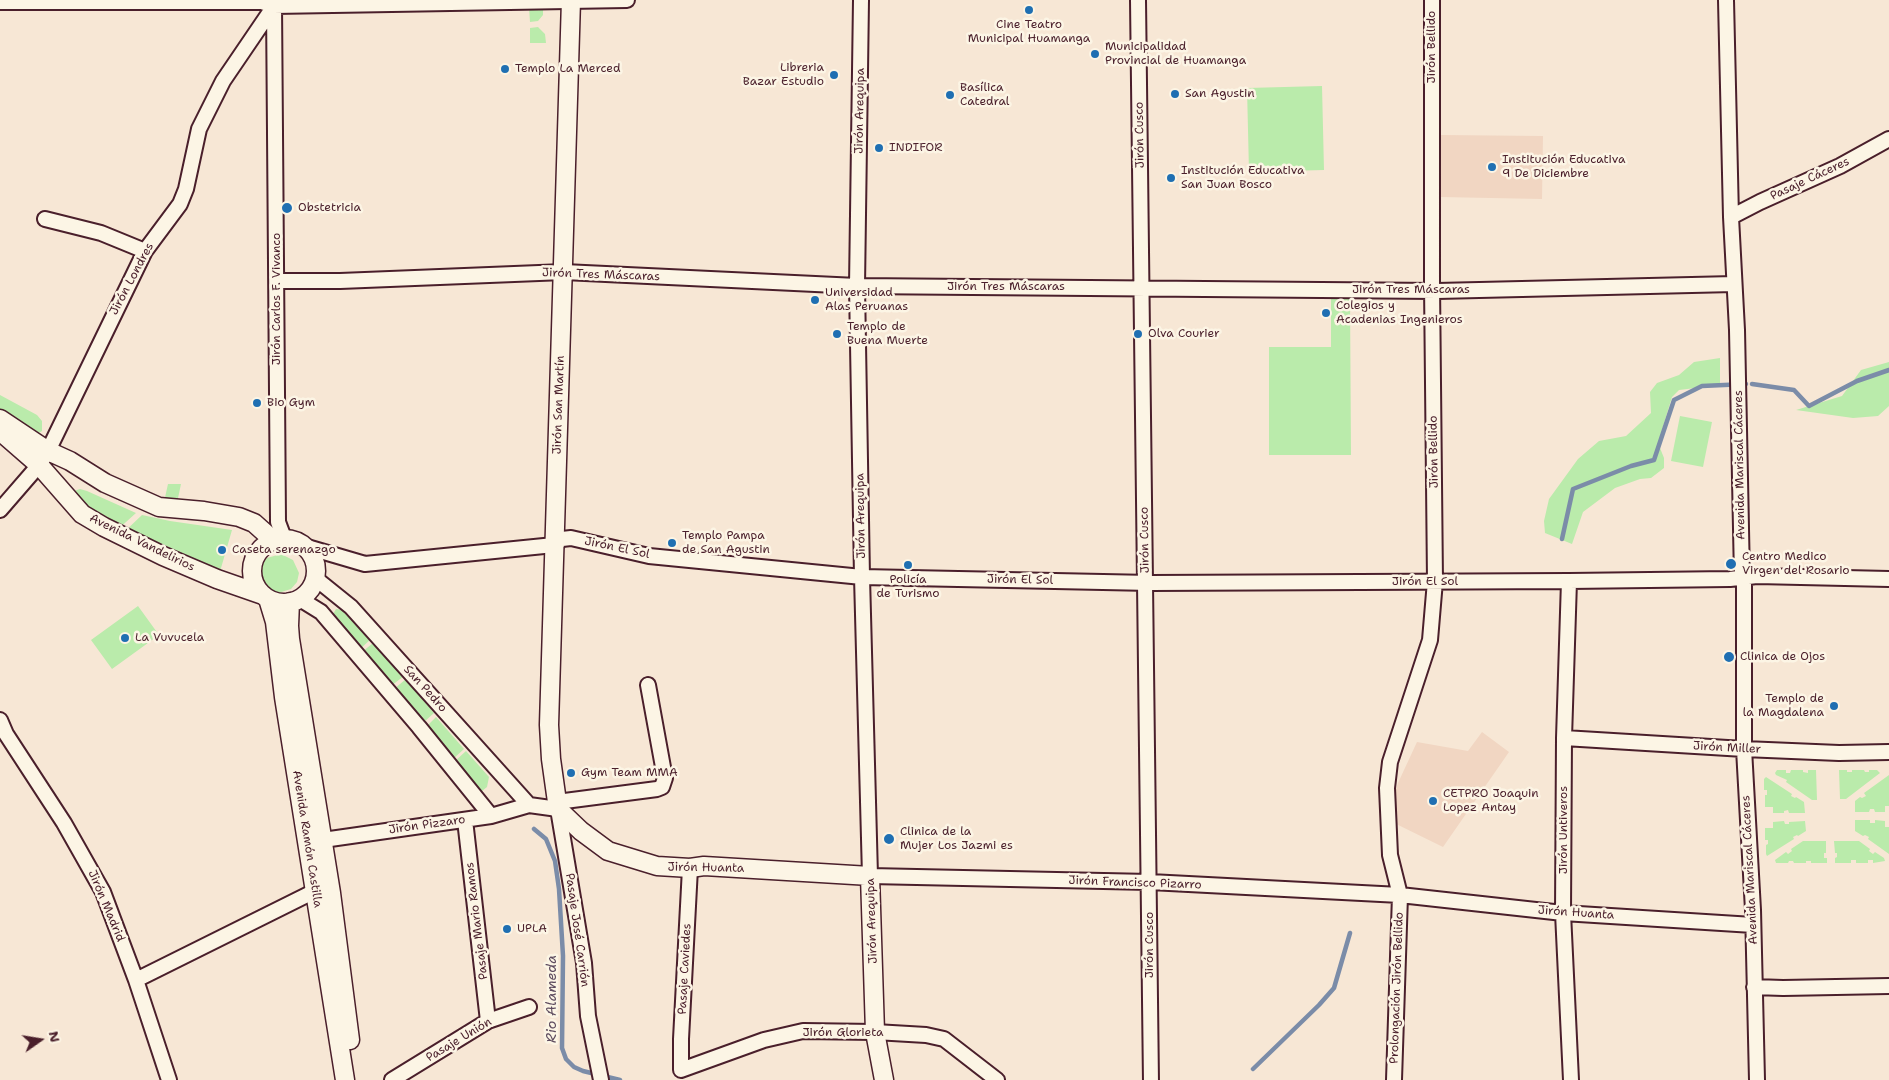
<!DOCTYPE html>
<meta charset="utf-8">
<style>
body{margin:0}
#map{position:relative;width:1889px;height:1080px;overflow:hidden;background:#f7e7d5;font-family:"Shantell Sans",sans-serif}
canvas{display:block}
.north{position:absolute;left:15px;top:1015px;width:50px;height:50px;-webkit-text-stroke:4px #fcf5e5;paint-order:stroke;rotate:77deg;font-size:14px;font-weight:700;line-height:20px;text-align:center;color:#4a1f2b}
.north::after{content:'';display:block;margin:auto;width:18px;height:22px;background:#4a1f2b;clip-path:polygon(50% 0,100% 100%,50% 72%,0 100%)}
</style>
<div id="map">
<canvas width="1889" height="1080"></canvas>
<div class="north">N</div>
</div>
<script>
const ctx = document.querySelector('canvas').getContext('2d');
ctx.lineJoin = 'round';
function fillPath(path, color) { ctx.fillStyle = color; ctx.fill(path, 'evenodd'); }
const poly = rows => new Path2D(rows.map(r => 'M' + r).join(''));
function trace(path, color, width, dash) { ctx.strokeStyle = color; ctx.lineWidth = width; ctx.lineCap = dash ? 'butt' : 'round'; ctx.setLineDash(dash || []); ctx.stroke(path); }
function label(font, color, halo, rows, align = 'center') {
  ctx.font = font + ' "Shantell Sans",sans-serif'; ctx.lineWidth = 5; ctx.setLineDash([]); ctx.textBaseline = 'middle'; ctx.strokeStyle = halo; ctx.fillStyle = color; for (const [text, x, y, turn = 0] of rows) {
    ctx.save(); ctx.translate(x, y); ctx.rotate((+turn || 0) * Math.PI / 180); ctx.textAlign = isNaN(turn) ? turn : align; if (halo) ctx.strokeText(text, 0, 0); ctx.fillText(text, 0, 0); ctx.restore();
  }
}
fillPath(poly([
 [1441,135,1543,136,1542,199,1440,197],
 [1482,732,1509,752,1443,847,1386,819,1398,783,1417,742,1468,751]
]), '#f1d6c2');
fillPath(poly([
 [529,7,543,7,543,15,538,21,530,22],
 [538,27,545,34,546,43,530,43,530,28],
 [1322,86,1324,170,1249,172,1247,88],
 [1331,298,1350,298,1351,455,1269,455,1269,347,1331,347],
 [1720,358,1720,385,1679,390,1672,397,1658,443,1664,458,1664,468,1651,478,1640,479,1615,488,1583,512,1572,544,1545,533,1544,521,1549,499,1578,459,1599,441,1626,436,1651,413,1650,392,1657,383,1679,375,1694,362],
 [1889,362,1889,406,1878,416,1853,418,1796,410,1842,396,1861,370],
 [0,395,37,415,42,421,42,431,37,434,0,415],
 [1680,416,1712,422,1703,467,1671,461],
 [168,484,181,484,177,503,164,502],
 [80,489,87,491,136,513,116,531,75,505,82,498,74,491],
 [142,515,170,521,232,530,219,575,122,534],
 [281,554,293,560,299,573,297,582,291,589,278,593,265,587,259,574,261,565,267,558],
 [138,606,159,635,112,669,91,640],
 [336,609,343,610,370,640,360,649,332,616],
 [373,643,404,676,391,686,362,652],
 [406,679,434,713,424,722,394,689],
 [436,717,464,749,452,760,427,726],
 [466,751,489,777,487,787,482,791,476,791,454,762],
 [1777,770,1786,770,1786,773,1790,773,1791,770,1803,770,1803,772,1808,773,1808,770,1816,770,1817,800,1812,800,1786,782,1787,780,1776,775,1775,773],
 [1839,770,1847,770,1847,772,1852,772,1852,770,1864,770,1865,772,1869,772,1869,770,1877,770,1880,773,1846,799,1840,799],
 [1889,775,1889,806,1885,806,1885,812,1875,812,1874,809,1870,809,1869,812,1855,812,1855,801,1860,797,1862,798,1866,796,1864,793],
 [1766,777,1792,794,1791,796,1795,798,1796,797,1804,802,1805,813,1789,813,1788,810,1784,811,1784,813,1773,813,1773,807,1765,807,1765,795,1767,795,1767,790,1764,790,1764,779],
 [1855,820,1870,820,1870,823,1875,823,1875,820,1885,821,1885,827,1889,827,1889,854,1868,839,1869,837,1865,835,1863,836,1855,831],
 [1784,821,1785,824,1789,824,1789,822,1805,821,1806,831,1798,836,1797,835,1793,837,1794,839,1767,856,1766,854,1766,845,1768,844,1768,840,1765,840,1765,828,1773,828,1773,822],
 [1803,841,1826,841,1826,853,1824,853,1824,858,1827,858,1827,863,1811,863,1811,861,1806,861,1806,863,1794,863,1793,861,1789,861,1788,863,1776,863,1775,860,1786,852,1788,854,1792,851,1791,849],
 [1834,841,1859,841,1870,849,1869,851,1873,854,1875,852,1884,858,1885,861,1873,863,1873,860,1868,860,1868,863,1856,863,1856,860,1851,860,1851,863,1835,863,1835,858,1837,857,1837,853,1835,853]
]), '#baebab');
trace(poly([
 [1752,384,1794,390,1809,406,1857,381,1889,370],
 [1562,539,1573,489,1631,466,1654,460,1674,400,1702,386,1746,384],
 [534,829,546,839,555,861,559,889,563,956,562,1048,566,1059,574,1067,583,1071,620,1080],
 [1253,1069,1319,1005,1334,988,1350,933]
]), '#7b8ca8', 4.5);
const minor = poly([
 [861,0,857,286,862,577,870,876,1150,882,1400,895,1563,913,1753,925],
 [1138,0,1151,1080],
 [1726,0,1731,217,1737,330,1742,578,1744,584,1744,749,1753,910,1757,1080],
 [0,2,262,2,274,6,627,0],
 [274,4,278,522,284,538],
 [1731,217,1760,202,1840,166,1889,139],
 [45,219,101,233,145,251],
 [277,281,340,281,564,272,857,286,1437,291,1734,284],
 [0,510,39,465,48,451,145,251,180,204,186,189,199,129,223,81,274,6],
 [307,547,365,564,554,545,562,539,571,538,649,556,862,577,1151,583,1569,581,1730,579,1757,576,1889,579],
 [315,578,351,607,529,805],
 [1569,581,1564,738,1563,913,1571,1080],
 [300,599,321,612,419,727,491,816],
 [0,720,6,734,64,823,103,892,136,980,169,1080],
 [1564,738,1744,749,1839,753,1889,752],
 [557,802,657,789,662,787,665,778,648,685],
 [465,820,488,1021],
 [323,840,491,816,529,805,558,809,584,963,588,1016,601,1080],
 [690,868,681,1039,681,1070,764,1040,803,1031,875,1032,926,1035,944,1039,997,1080],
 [136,980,315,891],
 [1754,987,1783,988,1889,986],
 [392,1080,488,1021,529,1007],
 [1394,1080,1400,895,1390,855,1387,788,1390,762,1430,640,1435,581,1432,284,1432,0]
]);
const tertiary = poly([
 [571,0,549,725,551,759,558,809,581,831,608,851,657,866,690,868,704,866,870,876,875,1032,884,1080],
 [0,419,48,451,70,461,105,483,159,507,204,511,239,517,254,523,273,540],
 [0,431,39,465,82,514,104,527,163,556,217,579,263,595],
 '252 571a32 32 0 1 1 64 0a32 32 0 1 1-64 0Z',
 [268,599,275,622,284,697,345,1080],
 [290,602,289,626,290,639,331,893,350,1040]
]);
trace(minor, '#4a1f2b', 18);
trace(tertiary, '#4a1f2b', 21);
trace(minor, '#fcf5e5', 14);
trace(tertiary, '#fcf5e5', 18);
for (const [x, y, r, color] of [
 [1029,10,5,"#1f6fb2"],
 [1095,54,5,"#1f6fb2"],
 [505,69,5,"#1f6fb2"],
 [834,75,5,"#1f6fb2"],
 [1175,94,5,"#1f6fb2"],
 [950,95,5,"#1f6fb2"],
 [879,148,5,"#1f6fb2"],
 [1492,167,5,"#1f6fb2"],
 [1171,178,5,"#1f6fb2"],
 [287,208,6,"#1f6fb2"],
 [815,300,5,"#1f6fb2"],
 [1326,313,5,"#1f6fb2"],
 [837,334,5,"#1f6fb2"],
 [1138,334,5,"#1f6fb2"],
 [257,403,5,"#1f6fb2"],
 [672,543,5,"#1f6fb2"],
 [222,550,5,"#1f6fb2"],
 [1731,564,6,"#1f6fb2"],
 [908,565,5,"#1f6fb2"],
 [125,638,5,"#1f6fb2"],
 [1729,657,6,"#1f6fb2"],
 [1834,706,5,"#1f6fb2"],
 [571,773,5,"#1f6fb2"],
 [1433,801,5,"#1f6fb2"],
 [889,839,6,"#1f6fb2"],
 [507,929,5,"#1f6fb2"]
]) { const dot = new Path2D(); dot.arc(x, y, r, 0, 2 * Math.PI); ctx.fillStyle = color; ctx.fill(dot); trace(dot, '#fcf5e5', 2); }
label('12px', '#4a1f2b', '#fcf5e5', [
 ["Cine Teatro",1029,25,"center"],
 ["Municipal Huamanga",1029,39,"center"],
 ["Municipalidad",1105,47],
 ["Provincial de Huamanga",1105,61],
 ["Libreria",824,68,"right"],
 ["Bazar Estudio",824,82,"right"],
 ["Templo La Merced",515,69],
 ["Basílica",960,88],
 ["Catedral",960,102],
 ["San Agustin",1185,94],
 ["INDIFOR",889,148],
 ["Institución Educativa",1502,160],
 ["9 De Diciembre",1502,174],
 ["Institución Educativa",1181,171],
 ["San Juan Bosco",1181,185],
 ["Obstetricia",298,208],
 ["Universidad",825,293],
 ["Alas Peruanas",825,307],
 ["Colegios y",1336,306],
 ["Acadenias Ingenieros",1336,320],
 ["Templo de",847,327],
 ["Buena Muerte",847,341],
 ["Olva Courier",1148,334],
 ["Bio Gym",267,403],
 ["Templo Pampa",682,536],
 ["de San Agustin",682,550],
 ["Caseta serenazgo",232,550],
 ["Centro Medico",1742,557],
 ["Virgen del Rosario",1742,571],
 ["Policía",908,580,"center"],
 ["de Turismo",908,594,"center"],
 ["La Vuvucela",135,638],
 ["Clinica de Ojos",1740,657],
 ["Templo de",1824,699,"right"],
 ["la Magdalena",1824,713,"right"],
 ["Gym Team MMA",581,773],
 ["CETPRO Joaquin",1443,794],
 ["Lopez Antay",1443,808],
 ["Clinica de la",900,832],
 ["Mujer Los Jazmi es",900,846],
 ["UPLA",517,929]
], 'left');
label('12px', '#4a1f2b', '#fcf5e5', [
 ["Jirón Bellido",1432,47,-90],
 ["Jirón Arequipa",860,111,-89],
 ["Jirón Cusco",1140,135,-91],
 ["Pasaje Cáceres",1810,179,-25],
 ["Jirón Tres Máscaras",601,275,2],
 ["Jirón Londres",132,279,-62],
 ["Jirón Tres Máscaras",1006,287],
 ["Jirón Tres Máscaras",1411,290],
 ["Jirón Carlos F. Vivanco",277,299,-90],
 ["Jirón San Martín",559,405,-88],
 ["Jirón Bellido",1434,452,-91],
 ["Avenida Mariscal Cáceres",1740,465,-91],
 ["Jirón Arequipa",861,516,-91],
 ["Jirón Cusco",1145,540,-91],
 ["Avenida Vandelirios",142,543,26],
 ["Jirón El Sol",617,548,12],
 ["Jirón El Sol",1020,580,1],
 ["Jirón El Sol",1425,582],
 ["San Pedro",425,689,48],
 ["Jirón Miller",1727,748,3],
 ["Jirón Pizzaro",427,825,-8],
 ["Jirón Untiveros",1564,830,-90],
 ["Avenida Ramón Castilla",307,839,81],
 ["Jirón Huanta",706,868,1],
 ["Avenida Mariscal Cáceres",1750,870,-93],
 ["Jirón Francisco Pizarro",1135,883,2],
 ["Jirón Madrid",106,906,67],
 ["Jirón Huanta",1576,913,4],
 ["Pasaje Mario Ramos",477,921,-97],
 ["Jirón Arequipa",872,921,-92],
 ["Pasaje José Carrión",577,930,82],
 ["Jirón Cusco",1150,945,-90],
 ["Pasaje Caviedes",685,969,-87],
 ["Prolongación Jirón Bellido",1397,988,-88],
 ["Jirón Glorieta",843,1033],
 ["Pasaje Unión",459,1040,-31]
]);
label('italic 14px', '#5e4c5f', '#fcf5e5', [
 ["Rio Alameda",552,999,-90]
]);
</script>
